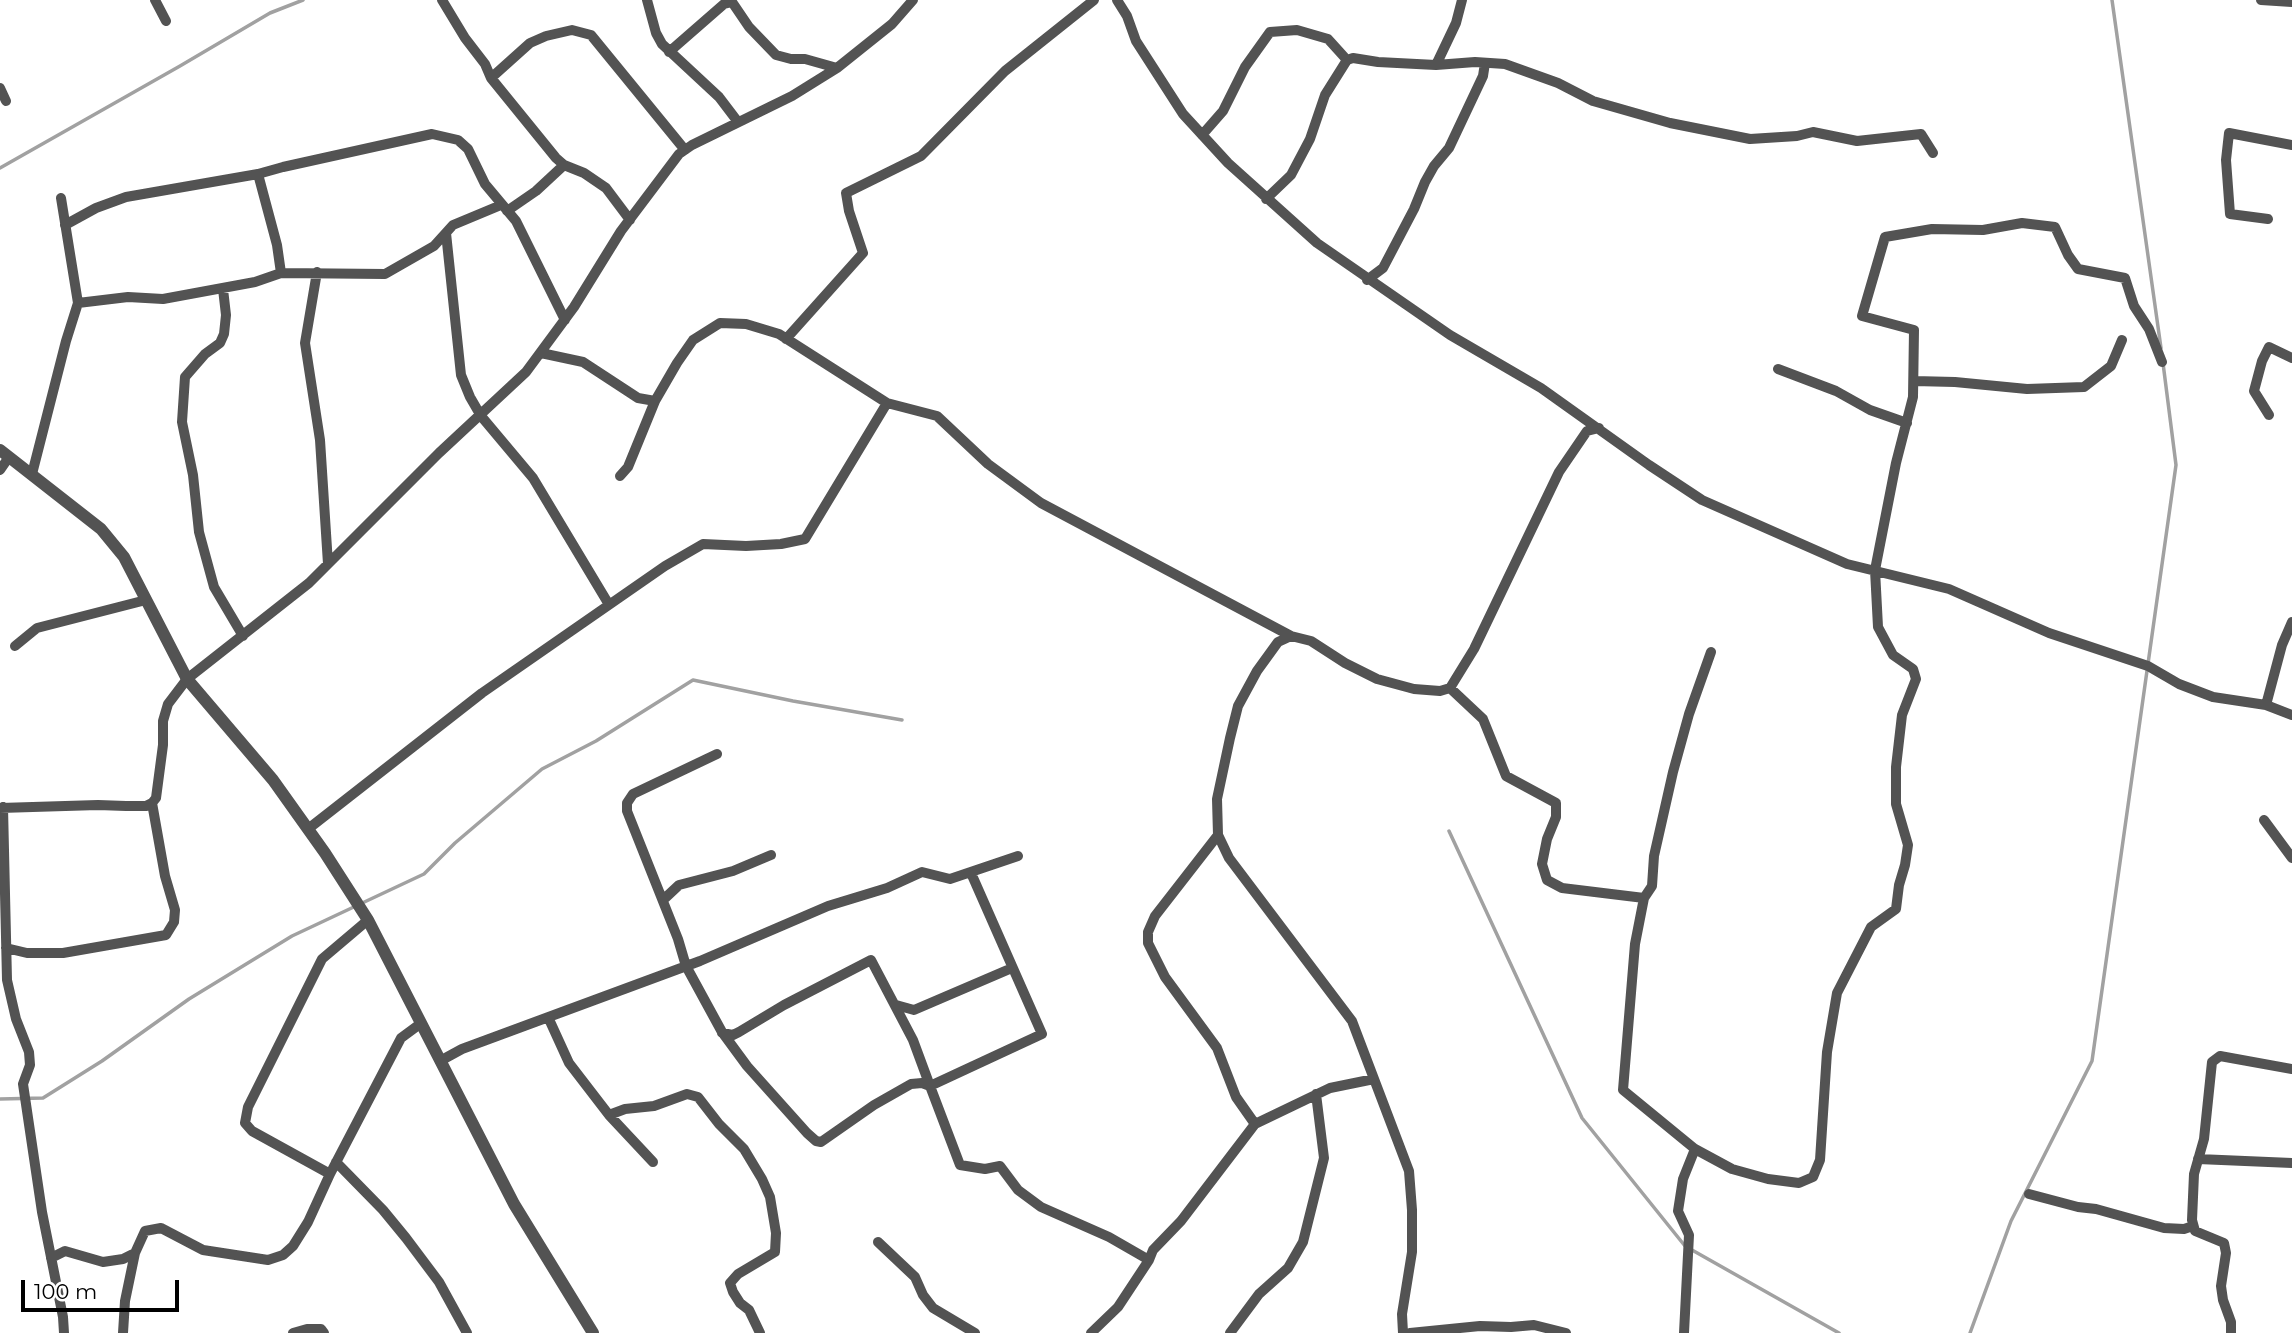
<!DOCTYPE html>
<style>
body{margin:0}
#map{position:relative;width:2292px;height:1333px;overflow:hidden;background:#fff;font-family:Montserrat,sans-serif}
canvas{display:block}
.scale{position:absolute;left:21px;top:1280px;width:158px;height:32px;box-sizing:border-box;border:4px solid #000;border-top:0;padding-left:9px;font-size:21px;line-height:24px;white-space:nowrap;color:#000;-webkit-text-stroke:5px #fff;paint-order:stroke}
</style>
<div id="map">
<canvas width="2292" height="1333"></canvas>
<div class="scale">100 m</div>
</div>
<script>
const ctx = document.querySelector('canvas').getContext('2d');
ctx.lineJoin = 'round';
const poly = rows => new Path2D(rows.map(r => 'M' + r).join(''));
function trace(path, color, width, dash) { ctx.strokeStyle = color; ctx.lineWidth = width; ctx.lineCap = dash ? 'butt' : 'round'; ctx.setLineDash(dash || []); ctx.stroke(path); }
trace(poly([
 [2112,0,2161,348],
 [0,168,180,66,270,13,303,0],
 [1449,831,1582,1118,1685,1246],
 [0,1099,43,1098,102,1061,189,999,292,936,424,874,455,843,542,769,596,741,693,680,793,701,902,720],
 [1692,1250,1839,1333],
 [1970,1333,2011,1221,2092,1061,2176,465,2163,363]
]), '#a1a1a1', 3.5);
trace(poly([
 [155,0,166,21],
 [442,0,465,38,485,64,491,78,556,158,564,165,584,173,606,188,630,220],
 [647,0,656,33,662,44,719,97,738,122],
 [1117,0,1127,16,1136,41,1183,114,1228,163,1317,243,1450,335,1541,388,1649,465,1702,500,1847,564,1949,589,2049,633,2148,666,2179,684,2213,697,2266,705,2282,645,2292,622],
 [2261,0,2292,2],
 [669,52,724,4,732,2,749,27,776,55,791,59,805,59,837,68],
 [1347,60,1353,58,1378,62,1436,65,1475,62,1505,64,1558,83,1593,101,1670,123,1750,139,1797,136,1813,132,1857,141,1921,134,1933,153],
 [1436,65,1456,23,1462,0],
 [491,78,530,43,546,36,572,30,591,35,685,150],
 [0,88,6,101],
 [1202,135,1223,111,1245,67,1270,32,1297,30,1328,39,1347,60],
 [258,174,277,245,281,273],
 [1266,199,1291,175,1310,139,1325,95,1347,60],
 [507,211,536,191,564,165],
 [2268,219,2230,214,2226,160,2229,133,2292,145],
 [65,225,96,208,126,197,258,174,283,167,432,134,458,140,468,149,485,184,516,221,565,320],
 [446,233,461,375,470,397,481,416,533,478,608,603],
 [317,272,305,343,320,440,328,564],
 [1367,280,1383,268,1414,209,1425,182,1434,166,1449,148,1483,76,1485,63],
 [223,289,226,315,224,334,220,343,205,354,185,377,182,422,193,475,199,532,214,587,243,636],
 [78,303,128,297,163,299,255,282,281,273,385,274,434,246,453,225,501,205],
 [786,339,863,253,849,211,846,193,921,156,1005,71,1094,0],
 [541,353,583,362,638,398,655,401,677,363,693,340,720,323,746,324,779,334,887,403,937,416,988,464,1041,503,1291,636],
 [1778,369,1836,391,1870,410,1907,423],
 [1914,381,1955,382,2027,389,2084,387,2111,366,2122,340],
 [2269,415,2254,391,2262,361,2269,347,2292,358],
 [0,470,9,457],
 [32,474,66,341,78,303,61,198],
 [620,476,628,467,655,401],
 [15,646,37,628,146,600],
 [1450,688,1483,719,1506,776,1556,803,1556,817,1547,839,1542,864,1547,880,1562,888,1644,898,1652,886,1654,856,1673,772,1689,714,1711,652],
 [2266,705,2292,715],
 [717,754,633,794,627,803,627,811,678,939,686,966,722,1032,747,1066,807,1133,816,1141,821,1142,874,1105,911,1084,922,1083,930,1086,960,1165,985,1169,1000,1166,1018,1190,1041,1207,1109,1237,1149,1260],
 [3,807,7,980,16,1019,29,1052,30,1065,23,1084,42,1212,63,1317,64,1333],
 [0,808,98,805,126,806,146,806,152,803,156,798,163,745,163,721,168,704,187,679,309,583,439,453,526,372,574,307,621,231,679,154,692,145,792,96,837,68,892,24,913,0],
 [2264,820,2292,858],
 [308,829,482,693,665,566,703,544,746,546,781,544,805,539,887,403],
 [1218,835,1155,916,1148,932,1148,943,1165,977,1217,1048,1236,1097,1255,1124],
 [1644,898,1635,944,1623,1090,1695,1149,1732,1169,1768,1179,1799,1183,1813,1177,1820,1160,1827,1052,1837,993,1871,927,1896,909,1899,885,1905,865,1908,845,1896,804,1896,767,1902,715,1916,679,1913,669,1893,655,1878,627,1875,570,1896,463,1913,397,1914,330,1862,316,1885,237,1932,229,1983,230,2022,223,2055,227,2068,255,2078,269,2125,278,2134,306,2149,329,2162,362],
 [663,900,679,885,733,871,771,855],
 [368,920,322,959,248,1107,245,1123,252,1131,330,1174,401,1038,420,1024],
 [6,948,27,953,63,953,166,935,174,922,175,910,165,876,152,803],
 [896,1005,914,1010,1012,968],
 [548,1017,569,1063,609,1115,653,1162],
 [722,1033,733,1035,739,1032,784,1005,871,960,913,1040,930,1086,1042,1034,971,873],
 [440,1061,462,1049,700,961,828,906,887,888,922,872,950,879,1018,856],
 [609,1115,625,1109,654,1106,687,1094,698,1097,719,1124,744,1149,762,1179,770,1197,776,1233,775,1252,738,1274,730,1283,733,1292,740,1303,749,1310,760,1333],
 [2198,1159,2292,1163],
 [336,1162,383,1210,406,1238,439,1282,467,1333],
 [2029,1194,2078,1207,2096,1209,2164,1228,2184,1229,2193,1226],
 [878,1242,915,1277,923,1295,933,1308,975,1333],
 [51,1258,65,1251,103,1262,123,1259,135,1253],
 [123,1333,125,1301,135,1253,145,1231,161,1228,203,1250,268,1260,283,1255,293,1246,308,1222,330,1174],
 [293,1333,307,1329,321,1329,324,1333],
 [1091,1333,1118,1307,1149,1260,1153,1250,1181,1221,1255,1124,1330,1088,1374,1079],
 [1230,1333,1259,1294,1288,1268,1303,1242,1324,1158,1316,1094],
 [1403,1333,1402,1314,1412,1252,1412,1210,1409,1171,1352,1021,1229,858,1218,835,1217,799,1230,738,1238,706,1257,671,1278,642,1291,636,1311,641,1345,663,1377,679,1414,689,1440,691,1450,688,1474,649,1559,472,1587,431,1599,428],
 [1410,1333,1480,1326,1511,1327,1534,1325,1566,1333],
 [1684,1333,1689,1235,1678,1211,1683,1179,1695,1149],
 [2231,1333,2231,1322,2223,1300,2221,1286,2226,1253,2224,1243,2195,1231,2192,1220,2194,1174,2204,1139,2212,1062,2220,1056,2292,1069]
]), '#535353', 10);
trace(poly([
 [0,450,101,529,124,557,187,679,273,780,325,853,368,920,514,1204,593,1333]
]), '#535353', 12);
</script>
